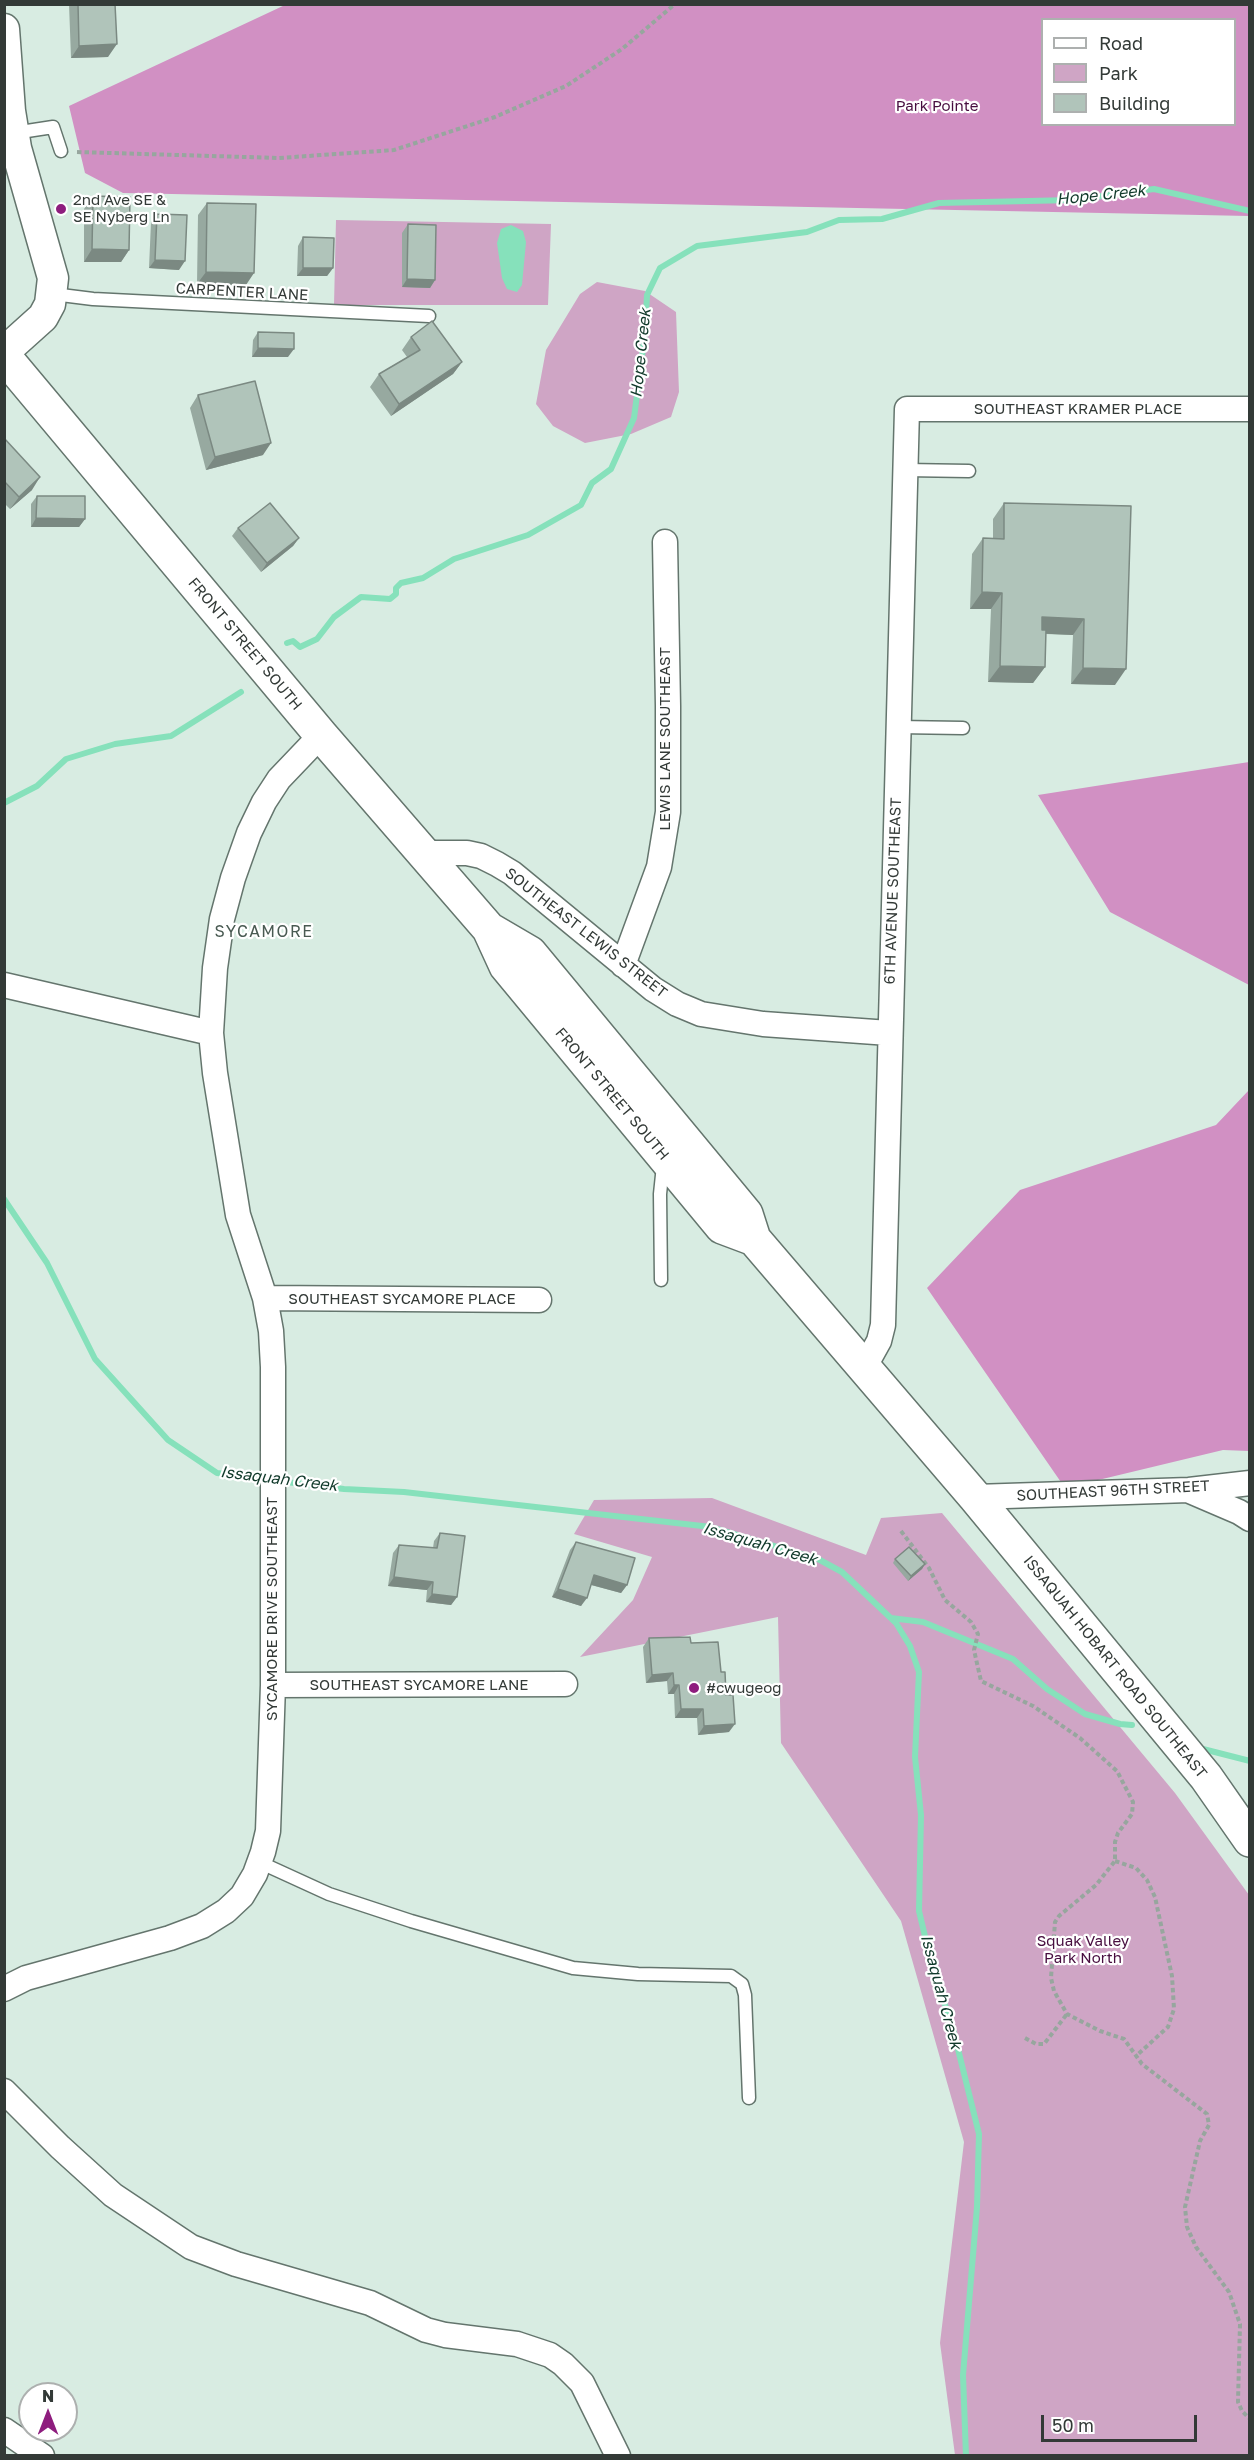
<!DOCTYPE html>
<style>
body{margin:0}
#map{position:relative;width:1254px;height:2460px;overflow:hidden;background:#d8ece2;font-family:"Golos Text",sans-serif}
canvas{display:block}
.frame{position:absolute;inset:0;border:6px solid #333a37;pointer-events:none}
.legend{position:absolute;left:1041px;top:18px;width:195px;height:108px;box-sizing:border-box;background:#fff;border:2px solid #adb0af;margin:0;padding:8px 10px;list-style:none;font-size:18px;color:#333a37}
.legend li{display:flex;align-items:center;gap:12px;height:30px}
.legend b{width:30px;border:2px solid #adb0af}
.north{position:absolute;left:18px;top:2382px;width:60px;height:60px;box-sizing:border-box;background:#fff;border:2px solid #adb0af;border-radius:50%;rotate:0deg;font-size:16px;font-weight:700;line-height:24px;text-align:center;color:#333a37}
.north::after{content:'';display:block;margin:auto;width:21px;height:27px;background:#8e1d7e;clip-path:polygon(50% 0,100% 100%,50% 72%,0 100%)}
.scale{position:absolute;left:1041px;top:2415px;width:156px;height:27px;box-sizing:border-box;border:3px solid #333a37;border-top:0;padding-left:8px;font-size:18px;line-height:21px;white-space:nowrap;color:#333a37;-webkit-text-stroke:4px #fff;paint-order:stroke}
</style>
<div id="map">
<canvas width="1254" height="2460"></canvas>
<div class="frame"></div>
<ul class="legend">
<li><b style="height:8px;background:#fff"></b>Road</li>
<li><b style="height:16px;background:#cfa5c5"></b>Park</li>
<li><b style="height:16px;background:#b0c4ba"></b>Building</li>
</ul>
<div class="north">N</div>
<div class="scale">50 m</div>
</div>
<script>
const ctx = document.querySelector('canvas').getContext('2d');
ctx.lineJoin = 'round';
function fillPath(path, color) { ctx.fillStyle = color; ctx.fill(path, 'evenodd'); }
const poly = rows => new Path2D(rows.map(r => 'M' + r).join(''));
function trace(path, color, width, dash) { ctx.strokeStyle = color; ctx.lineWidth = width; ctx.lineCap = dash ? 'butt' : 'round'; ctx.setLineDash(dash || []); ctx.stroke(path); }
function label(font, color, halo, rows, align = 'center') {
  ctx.font = font + ' "Golos Text",sans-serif'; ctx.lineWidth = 4.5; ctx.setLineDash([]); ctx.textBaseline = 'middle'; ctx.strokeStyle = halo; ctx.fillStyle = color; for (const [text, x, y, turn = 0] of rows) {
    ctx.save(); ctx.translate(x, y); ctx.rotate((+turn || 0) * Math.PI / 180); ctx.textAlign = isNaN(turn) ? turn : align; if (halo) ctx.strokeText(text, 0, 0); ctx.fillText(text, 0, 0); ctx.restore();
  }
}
fillPath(poly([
 [336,220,551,224,548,305,334,305],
 [597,282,645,291,676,312,679,392,671,417,631,434,585,443,553,426,536,404,546,350,580,294],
 [712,1498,866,1555,881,1518,942,1513,1175,1793,1249,1895,1249,2455,955,2455,940,2343,964,2142,901,1921,781,1743,778,1617,580,1657,633,1600,652,1557,574,1534,594,1500]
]), '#cfa5c5');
fillPath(poly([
 [285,5,1249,5,1249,216,123,193,85,173,69,106],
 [1042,20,1234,20,1234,124,1042,124],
 [1249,762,1250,762,1249,985,1110,912,1038,795],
 [1249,1090,1249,1451,1223,1450,1065,1488,927,1288,1020,1190,1216,1125]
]), '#d190c3');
fillPath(poly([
 [511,225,523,231,526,242,522,285,517,292,507,289,502,278,497,243,501,229]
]), '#86e1bb');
trace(poly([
 [287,643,293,641,300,647,317,639,334,617,361,597,390,599,396,594,396,588,401,583,423,578,454,559,528,535,581,505,592,483,611,469,634,418,645,333,647,295,660,268,697,246,807,232,839,220,882,219,939,203,1073,200,1154,189,1250,211],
 [4,803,37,786,66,759,115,744,171,736,241,692],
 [4,1199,47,1263,95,1359,168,1440,217,1473,268,1479],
 [278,1481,344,1489,404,1492,711,1527,818,1559,842,1572,896,1623,910,1646,919,1672,915,1757,921,1815,919,1911,933,1970,952,2025,979,2134,977,2207,963,2375,966,2456],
 [891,1618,923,1622,1013,1659,1047,1689,1085,1714,1120,1724,1132,1725],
 [1203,1749,1250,1761]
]), '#86e1bb', 6);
const service = poly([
 [14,133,53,127,61,151],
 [53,294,93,299,429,316],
 [905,470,969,471],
 [898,727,963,728],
 [661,1280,660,1194,662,1175,666,1165],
 [259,1862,329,1894,411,1921,573,1968,638,1974,731,1976,742,1984,745,1995,749,2098]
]);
const minor = poly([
 [425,853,467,853,481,856,497,864,512,873,653,989,677,1004,701,1014,763,1024,889,1033],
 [623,965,659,867,668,812,668,706,665,542],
 [4,985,211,1033],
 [265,1298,539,1300],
 [864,1368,879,1341,883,1325,907,409,1250,409],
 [1190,1491,1239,1512,1250,1519],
 [975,1497,1189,1490,1250,1483],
 [273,1685,565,1684],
 [4,1989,26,1978,170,1938,202,1926,226,1911,242,1896,255,1874,263,1852,268,1831,273,1685,273,1367,271,1331,265,1298,238,1215,215,1073,211,1033,215,968,222,919,233,878,249,833,264,802,279,779,321,735],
 [4,2091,60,2147,113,2195,191,2247,236,2264,370,2303,426,2330,445,2335,517,2344,550,2355,563,2364,582,2383,618,2456],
 [4,2430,42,2456]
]);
const tertiary = poly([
 [4,29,10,111,16,148,53,278,50,304,43,317,4,352]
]);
const secondary = poly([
 [4,356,321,735,489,929,506,966,722,1227,754,1239],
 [489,929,530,953,746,1214,754,1239,975,1497,1206,1777,1250,1840]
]);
trace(service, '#64756d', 15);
trace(minor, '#64756d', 27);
trace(tertiary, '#64756d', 33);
trace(secondary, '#64756d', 36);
trace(poly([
 [77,152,279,158,394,150,495,117,566,86,622,49,675,4],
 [901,1531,929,1568,945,1600,971,1622,978,1634,974,1650,981,1681,1033,1706,1080,1738,1117,1771,1133,1802,1132,1814,1118,1833,1115,1842,1115,1861,1096,1885,1059,1916,1055,1922,1051,1978,1054,1991,1067,2014,1100,2031,1124,2039,1142,2064,1207,2114,1209,2125,1200,2141,1185,2207,1187,2227,1196,2247,1229,2292,1240,2324,1238,2402,1242,2411,1250,2419],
 [1115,1861,1136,1868,1147,1880,1155,1897,1172,1976,1174,2009,1168,2027,1137,2055],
 [1025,2038,1036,2044,1044,2044,1067,2014]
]), '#97a69e', 4, [4.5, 3]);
trace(service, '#fff', 12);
trace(minor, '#fff', 24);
trace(tertiary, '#fff', 30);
trace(secondary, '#fff', 33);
fillPath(poly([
 [69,4,115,4,108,57,71,58],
 [93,196,129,250,121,262,84,262,84,209],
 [207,203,246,285,197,284,198,215],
 [157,214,179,270,149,268,151,222],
 [408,224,435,280,430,288,402,287,402,233],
 [303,237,333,268,327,276,297,276,298,246],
 [258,332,288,357,252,357,253,340],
 [411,337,462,362,453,374,391,416,370,387,379,374,407,357,402,350],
 [198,395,263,455,206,470,190,408],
 [4,438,32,490,10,509,4,503],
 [37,496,85,519,79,527,31,527,31,504],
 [1004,503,1131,506,1115,685,1071,684,1073,635,1046,634,1045,667,1033,683,988,682,991,609,970,609,972,554,983,538,993,539,993,519],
 [238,528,299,538,293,546,261,572,232,536],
 [440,1533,457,1597,451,1605,426,1602,427,1590,388,1586,393,1553,399,1545,433,1548,434,1541],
 [576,1542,627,1585,621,1593,591,1585,581,1606,552,1597,570,1550],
 [895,1559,925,1564,922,1569,908,1581,893,1563],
 [649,1638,691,1643,721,1672,729,1732,698,1735,697,1718,675,1718,674,1694,668,1694,667,1681,646,1683,643,1647]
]), '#97a9a0');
fillPath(poly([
 [117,44,108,57,71,58,79,46],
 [92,249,129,250,121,262,84,262],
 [155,260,185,261,179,270,149,268],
 [303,268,333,268,327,276,297,276],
 [206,272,254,273,246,285,197,284],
 [407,279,435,280,430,288,402,287],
 [258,348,294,349,288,357,252,357],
 [462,362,453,374,391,416,399,404],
 [271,443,263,455,206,470,215,457],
 [40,477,32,490,10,509,19,497],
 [36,518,85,519,79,527,31,527],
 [299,538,293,546,261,572,267,563],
 [982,592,1002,593,991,609,970,609],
 [1042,617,1084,619,1073,635,1031,633],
 [1000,666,1045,667,1033,683,988,682],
 [1083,668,1126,669,1115,685,1071,684],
 [925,1564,922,1569,908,1581,911,1576],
 [594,1575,627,1585,621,1593,588,1584],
 [394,1577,433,1582,427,1590,388,1586],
 [558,1589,587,1598,581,1606,552,1597],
 [432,1594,457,1597,451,1605,426,1602],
 [673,1673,667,1681,646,1683,652,1675],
 [674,1685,679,1685,674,1694,668,1694],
 [681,1709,703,1709,697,1718,675,1718],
 [735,1724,729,1732,698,1735,704,1726]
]), '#7b8982');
const building = poly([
 [78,4,115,4,117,44,79,46,78,4],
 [93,196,130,197,129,250,92,249,93,196],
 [207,203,256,204,254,273,206,272,207,203],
 [157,214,187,215,185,261,155,260,157,214],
 [408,224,436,225,435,280,407,279,408,224],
 [303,237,334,238,333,268,303,268,303,237],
 [432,321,462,362,399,404,379,374,420,350,411,337,432,321],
 [258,332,294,333,294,349,258,348,258,332],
 [255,381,271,443,215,457,198,395,255,381],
 [4,438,40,477,19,497,4,481,4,438],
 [37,496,85,496,85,519,36,518,37,496],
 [270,503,299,538,267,563,238,528,270,503],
 [1004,503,1131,506,1126,669,1083,668,1084,619,1042,617,1042,630,1046,630,1045,667,1000,666,1002,593,982,592,983,538,1004,539,1004,503],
 [440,1533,465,1536,457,1597,432,1594,433,1582,394,1577,399,1545,437,1548,440,1533],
 [576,1542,635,1558,627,1585,594,1575,587,1598,558,1589,576,1542],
 [909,1547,925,1564,911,1576,895,1559,909,1547],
 [690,1637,691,1643,718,1642,721,1672,725,1672,726,1695,733,1695,735,1724,704,1726,703,1709,681,1709,679,1685,674,1685,673,1673,652,1675,649,1638,690,1637]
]);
fillPath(building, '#b0c4ba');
trace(building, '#7b8982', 1.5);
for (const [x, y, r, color] of [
 [61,209,6,"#8e1d7e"],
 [694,1688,6,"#8e1d7e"]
]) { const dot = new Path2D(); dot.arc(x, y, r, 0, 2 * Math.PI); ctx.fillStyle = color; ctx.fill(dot); trace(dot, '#fff', 2); }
label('15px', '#470d3f', '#fff', [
 ["Park Pointe",937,106],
 ["Squak Valley",1083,1941],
 ["Park North",1083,1958]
]);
label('15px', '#333a37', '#fff', [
 ["2nd Ave SE &",73,200],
 ["SE Nyberg Ln",73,217],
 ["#cwugeog",706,1688]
], 'left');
label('15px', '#333a37', '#fff', [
 ["CARPENTER LANE",242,292,3],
 ["SOUTHEAST KRAMER PLACE",1078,409],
 ["FRONT STREET SOUTH",245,644,50],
 ["LEWIS LANE SOUTHEAST",665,739,-90],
 ["6TH AVENUE SOUTHEAST",893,891,-88],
 ["SOUTHEAST LEWIS STREET",586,933,38],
 ["FRONT STREET SOUTH",612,1094,50],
 ["SOUTHEAST SYCAMORE PLACE",402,1299],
 ["SOUTHEAST 96TH STREET",1113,1491,-3],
 ["SYCAMORE DRIVE SOUTHEAST",272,1609,-90],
 ["ISSAQUAH HOBART ROAD SOUTHEAST",1115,1667,51],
 ["SOUTHEAST SYCAMORE LANE",419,1685]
]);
label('italic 16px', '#10392a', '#fff', [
 ["Hope Creek",1101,195,-6],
 ["Hope Creek",641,353,-84],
 ["Issaquah Creek",279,1479,7],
 ["Issaquah Creek",760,1544,16],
 ["Issaquah Creek",941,1992,75]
]);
ctx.letterSpacing = '1.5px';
label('16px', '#495a52', '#fff', [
 ["SYCAMORE",264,932]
]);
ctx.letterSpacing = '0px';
</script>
